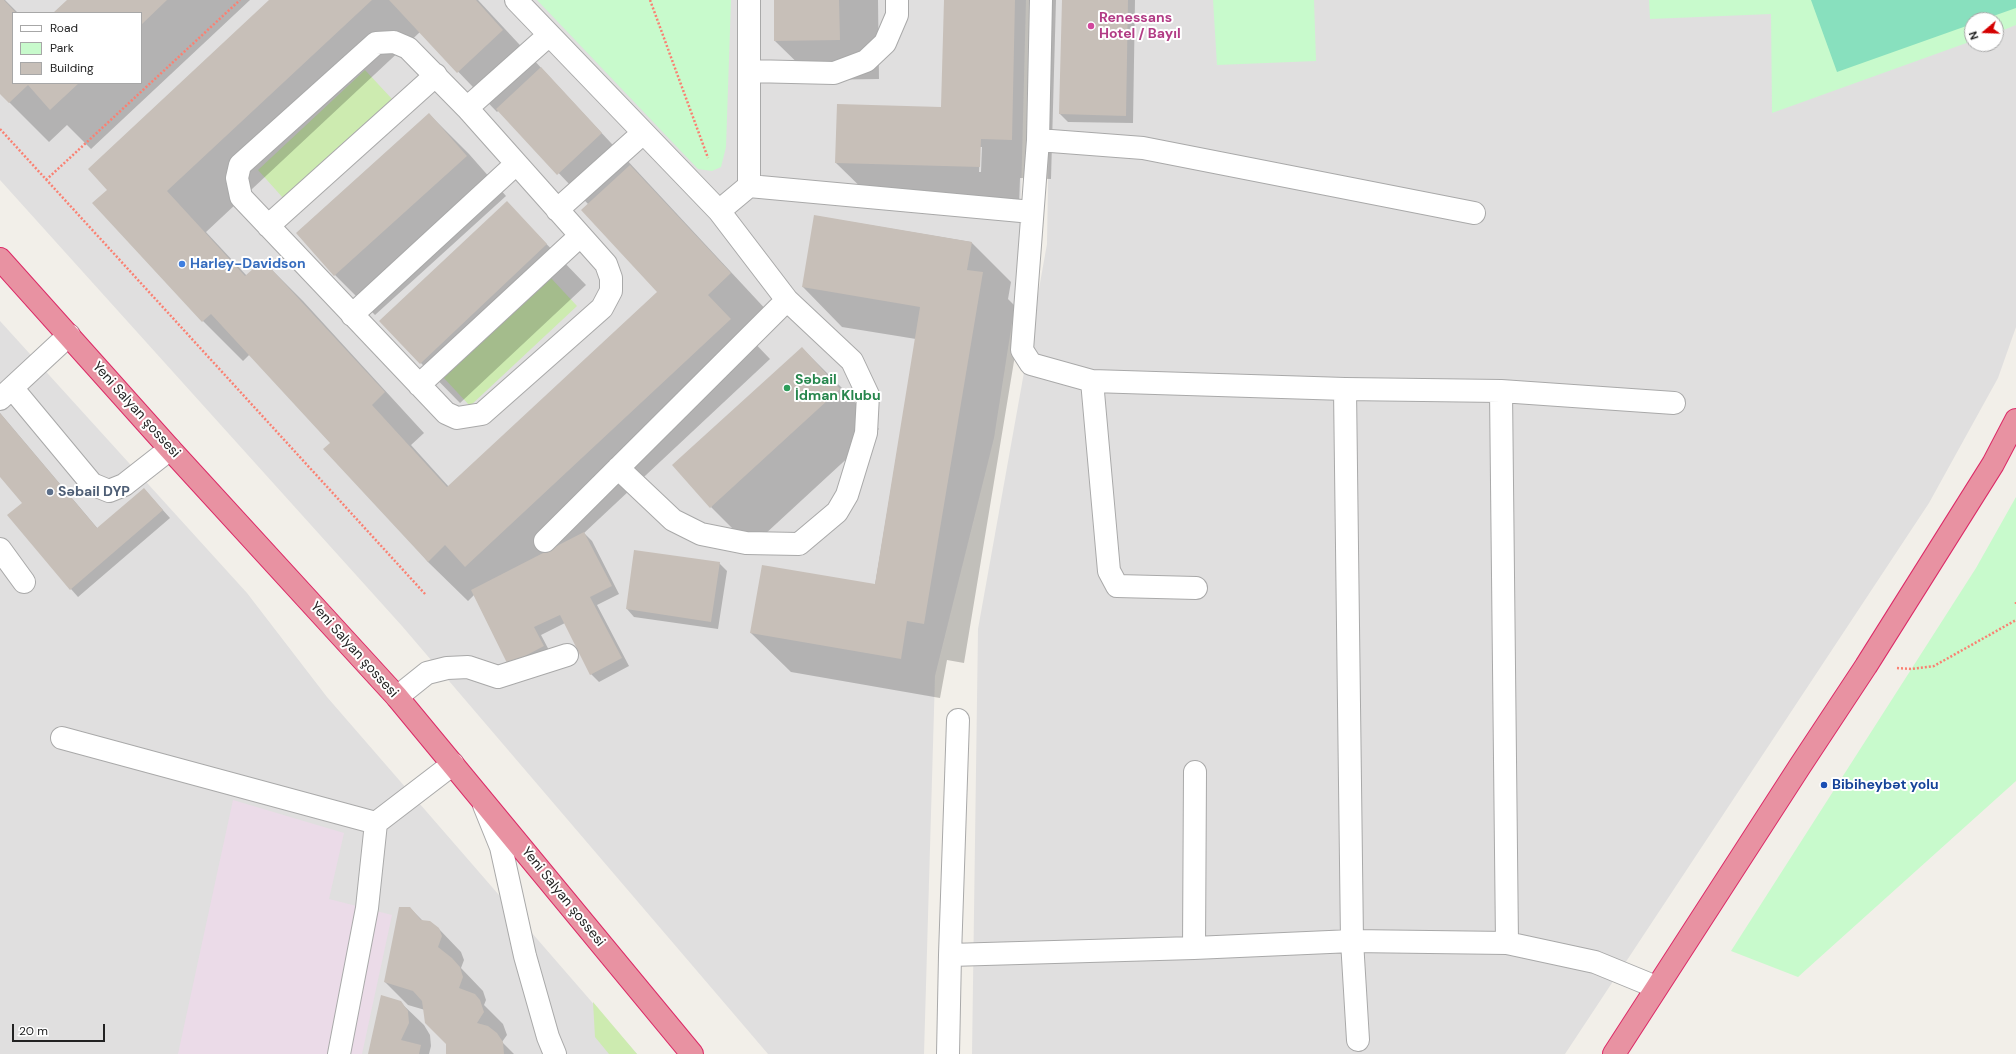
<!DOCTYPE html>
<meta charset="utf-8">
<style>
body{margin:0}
#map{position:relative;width:2016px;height:1054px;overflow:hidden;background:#f2efe9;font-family:"DM Sans",sans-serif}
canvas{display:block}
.legend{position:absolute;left:12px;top:12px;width:130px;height:72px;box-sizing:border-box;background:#fff;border:1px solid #a7a7a7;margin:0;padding:5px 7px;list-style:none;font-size:12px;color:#222}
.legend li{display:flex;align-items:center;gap:8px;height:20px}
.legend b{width:20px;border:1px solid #a7a7a7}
.north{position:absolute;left:1964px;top:12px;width:40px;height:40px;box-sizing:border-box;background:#fff;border:1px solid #a7a7a7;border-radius:50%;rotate:251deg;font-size:11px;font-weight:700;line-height:16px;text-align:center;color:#222}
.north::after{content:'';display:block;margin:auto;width:14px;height:18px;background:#d40000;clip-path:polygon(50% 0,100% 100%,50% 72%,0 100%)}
.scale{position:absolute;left:12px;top:1024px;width:93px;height:18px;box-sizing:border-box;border:2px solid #222;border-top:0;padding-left:5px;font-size:12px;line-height:14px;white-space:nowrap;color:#222;-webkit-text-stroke:3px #fff;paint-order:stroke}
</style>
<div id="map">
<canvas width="2016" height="1054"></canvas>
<ul class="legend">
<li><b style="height:5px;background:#fff"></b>Road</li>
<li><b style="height:11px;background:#c8facc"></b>Park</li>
<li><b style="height:11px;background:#c7bfb8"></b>Building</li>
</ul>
<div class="north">N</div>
<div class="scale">20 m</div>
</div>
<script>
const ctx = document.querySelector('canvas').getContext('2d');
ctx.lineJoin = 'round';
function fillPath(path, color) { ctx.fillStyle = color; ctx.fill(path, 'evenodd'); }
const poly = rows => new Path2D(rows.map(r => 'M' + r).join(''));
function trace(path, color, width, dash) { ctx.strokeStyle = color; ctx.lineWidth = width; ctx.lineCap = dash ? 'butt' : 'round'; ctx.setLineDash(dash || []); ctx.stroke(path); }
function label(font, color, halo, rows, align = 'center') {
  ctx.font = font + ' "DM Sans",sans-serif'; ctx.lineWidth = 4; ctx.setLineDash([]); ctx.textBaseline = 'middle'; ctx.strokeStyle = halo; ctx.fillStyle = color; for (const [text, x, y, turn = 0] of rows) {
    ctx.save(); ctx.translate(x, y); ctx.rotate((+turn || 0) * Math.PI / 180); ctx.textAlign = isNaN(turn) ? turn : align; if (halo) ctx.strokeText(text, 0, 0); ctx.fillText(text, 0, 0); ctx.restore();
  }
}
fillPath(poly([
 [0,0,1026,0,1019,278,994,438,935,676,924,1054,768,1054,402,626,0,180],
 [13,13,141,13,141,83,13,83],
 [1051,0,2016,0,2016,327,1998,378,1929,503,1565,1054,972,1054,978,629,1047,244],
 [1972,20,1996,20,1996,44,1972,44],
 [0,321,247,593,327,697,637,1054,0,1054]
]), '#e0dfdf');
fillPath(poly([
 [233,800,344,833,329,899,392,915,362,1054,178,1054]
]), '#ebdbe8');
fillPath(poly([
 [365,70,392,99,284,199,258,170],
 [550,277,577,306,470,406,443,377],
 [593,1002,637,1054,609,1054,595,1037]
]), '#cdebb0');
fillPath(poly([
 [537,0,731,0,726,147,721,167,712,171,698,169],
 [1213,0,1314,0,1316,61,1217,65],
 [1649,0,2016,0,2016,25,1996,33,1996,20,1972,20,1972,41,1772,113,1771,14,1650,19],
 [2016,497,2016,781,1798,977,1731,951,1976,568]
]), '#c8facc');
fillPath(poly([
 [1811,0,2016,0,2016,8,1982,20,1972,20,1972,24,1837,72]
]), '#88e0be');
fillPath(poly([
 [0,0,5,0,18,13,13,13,13,83,141,83,141,13,54,13,68,0,250,0,91,149,67,125,49,142,0,93],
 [271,0,478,0,770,314,747,335,770,359,584,533,592,541,619,594,597,605,629,666,599,682,591,674,565,623,541,635,551,654,517,672,474,595,468,601,428,562,331,443,250,354,243,361,203,321,94,203,109,190],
 [420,32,497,112,499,110,588,204,658,292,449,487,411,445,424,433,303,301,263,261,247,276,206,232],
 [775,0,878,0,879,79,815,80,775,41],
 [945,0,1056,0,1051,179,1020,178,1019,207,876,202,836,163,942,108],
 [980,147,982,147,981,172,979,172],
 [1063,0,1135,0,1133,123,1068,122,1060,114],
 [429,114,469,154,506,196,375,315,335,275,297,233],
 [507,203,586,285,460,403,380,321],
 [815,216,971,242,1011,282,1008,299,1022,313,964,663,947,660,940,698,791,672,751,633,875,585,916,339,842,327,803,287],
 [802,348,842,388,879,429,751,547,711,507],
 [0,413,98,529,144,489,170,518,78,597,71,589,23,503,0,475],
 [719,563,727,571,718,629,634,617,627,609],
 [410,908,423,921,438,928,461,952,464,960,461,968,483,991,486,1000,484,1005,503,1024,507,1035,502,1042,514,1054,447,1054,447,1043,425,1010,408,1005,385,982],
 [400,1002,424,1025,430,1035,431,1046,429,1054,369,1054]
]), '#0003');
fillPath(poly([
 [0,0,4,0,16,13,13,13,13,83,79,83,50,110,28,85,9,103,0,94],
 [67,0,167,0,141,25,141,13,53,13],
 [269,0,372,0,167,191,245,276,263,260,385,392,372,405,447,487,657,292,581,210,630,165,731,273,708,295,731,319,465,567,445,545,428,562,323,449,330,443,211,314,202,322,92,203,107,190,88,169],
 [389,0,476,0,503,30,457,73],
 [774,0,839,0,840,40,774,41],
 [944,0,1015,0,1012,140,981,139,980,167,835,163,837,104,941,107],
 [1062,0,1128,0,1126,116,1059,114],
 [541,67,602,133,557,175,496,109],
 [429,113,467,156,334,276,296,233],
 [507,201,547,244,420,364,379,321],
 [814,215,972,242,967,270,983,272,924,624,907,621,901,659,750,633,762,565,875,584,920,307,802,287],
 [802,347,840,389,710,508,672,465],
 [0,413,97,528,144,488,163,510,70,590,7,515,22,503,0,477],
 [584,532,612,586,590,597,622,658,590,675,560,615,534,627,544,646,508,665,471,590],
 [634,550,720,562,711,622,626,609],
 [399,907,410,907,421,920,430,921,439,928,442,936,438,947,452,958,460,967,463,977,459,988,475,994,480,1000,484,1012,477,1023,488,1026,497,1033,503,1042,504,1054,446,1054,446,1044,425,1023,422,1001,413,991,384,982],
 [381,995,401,1001,408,1011,409,1023,401,1040,421,1045,419,1054,368,1054]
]), '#c7bfb8');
const minor = poly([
 [516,0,719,211,749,186,1032,212],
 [1041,0,1038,140,1022,350,1031,364,1092,381,1345,389,1501,391,1674,403],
 [394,42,408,48,467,108,606,264,611,278,611,291,602,308,482,414,457,418,446,413,241,197,237,178,240,165,376,43,394,42],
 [749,71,834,73,866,61,885,43,897,15,897,0],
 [467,108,549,35],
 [1038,140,1143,148,1474,213],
 [749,186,749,0],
 [557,210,643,133],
 [268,226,436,75],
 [352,315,516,164],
 [1092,381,1109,571,1117,586,1196,588],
 [419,385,580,236],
 [13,389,92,484,109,491,124,485,170,449],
 [1345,389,1352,941,1358,1040],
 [1501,391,1507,943],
 [0,399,69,335],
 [618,468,673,520,701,534,746,543,799,544,837,512,847,495,866,433,868,395,852,361,787,300],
 [545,541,787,300,719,211],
 [0,549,24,582],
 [397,697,427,673,447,668,468,667,498,677,567,655],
 [62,738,376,823],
 [484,805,501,847,525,956,548,1037,555,1054],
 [1194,948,1195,772],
 [950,955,1194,948,1352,941,1507,943,1595,962,1656,987],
 [339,1054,367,908,376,823,453,764],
 [948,1054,950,955,958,720]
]);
const highway = poly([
 [0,259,170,449,397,697,692,1054],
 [1614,1054,1800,766,1866,666,1993,464,2016,420]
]);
trace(minor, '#a9a9a9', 24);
trace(highway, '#dc2a67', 24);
trace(poly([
 [650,0,708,158],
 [0,129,426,595],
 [46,180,240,0],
 [2016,602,2016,605],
 [1897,668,1911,669,1934,666,2016,620]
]), '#fa8072', 2.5, [2, 2]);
trace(minor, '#fff', 22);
trace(highway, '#e892a2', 22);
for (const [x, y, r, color] of [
 [1091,26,4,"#d1479c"],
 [182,264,4,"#3f7fe0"],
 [787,388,4,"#2e9e5b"],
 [50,492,4,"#5c6f8a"],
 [1824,785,4,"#1a4fb4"]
]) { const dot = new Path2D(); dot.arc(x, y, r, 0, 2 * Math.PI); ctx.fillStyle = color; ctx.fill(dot); trace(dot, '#fff', 1.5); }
label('bold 14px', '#b23c85', '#fff', [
 ["Renessans",1099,18],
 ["Hotel / Bayıl",1099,34]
], 'left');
label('bold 14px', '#366cbe', '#fff', [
 ["Harley-Davidson",190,264]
], 'left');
label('bold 14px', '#27864d', '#fff', [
 ["Səbail",795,380],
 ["İdman Klubu",795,396]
], 'left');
label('14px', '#222', '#fff', [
 ["Yeni Salyan şossesi",136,410,48],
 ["Yeni Salyan şossesi",354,650,48],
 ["Yeni Salyan şossesi",563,897,51]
]);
label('bold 14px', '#4e5e75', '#fff', [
 ["Səbail DYP",58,492]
], 'left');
label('bold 14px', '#164399', '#fff', [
 ["Bibiheybət yolu",1832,785]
], 'left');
</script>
